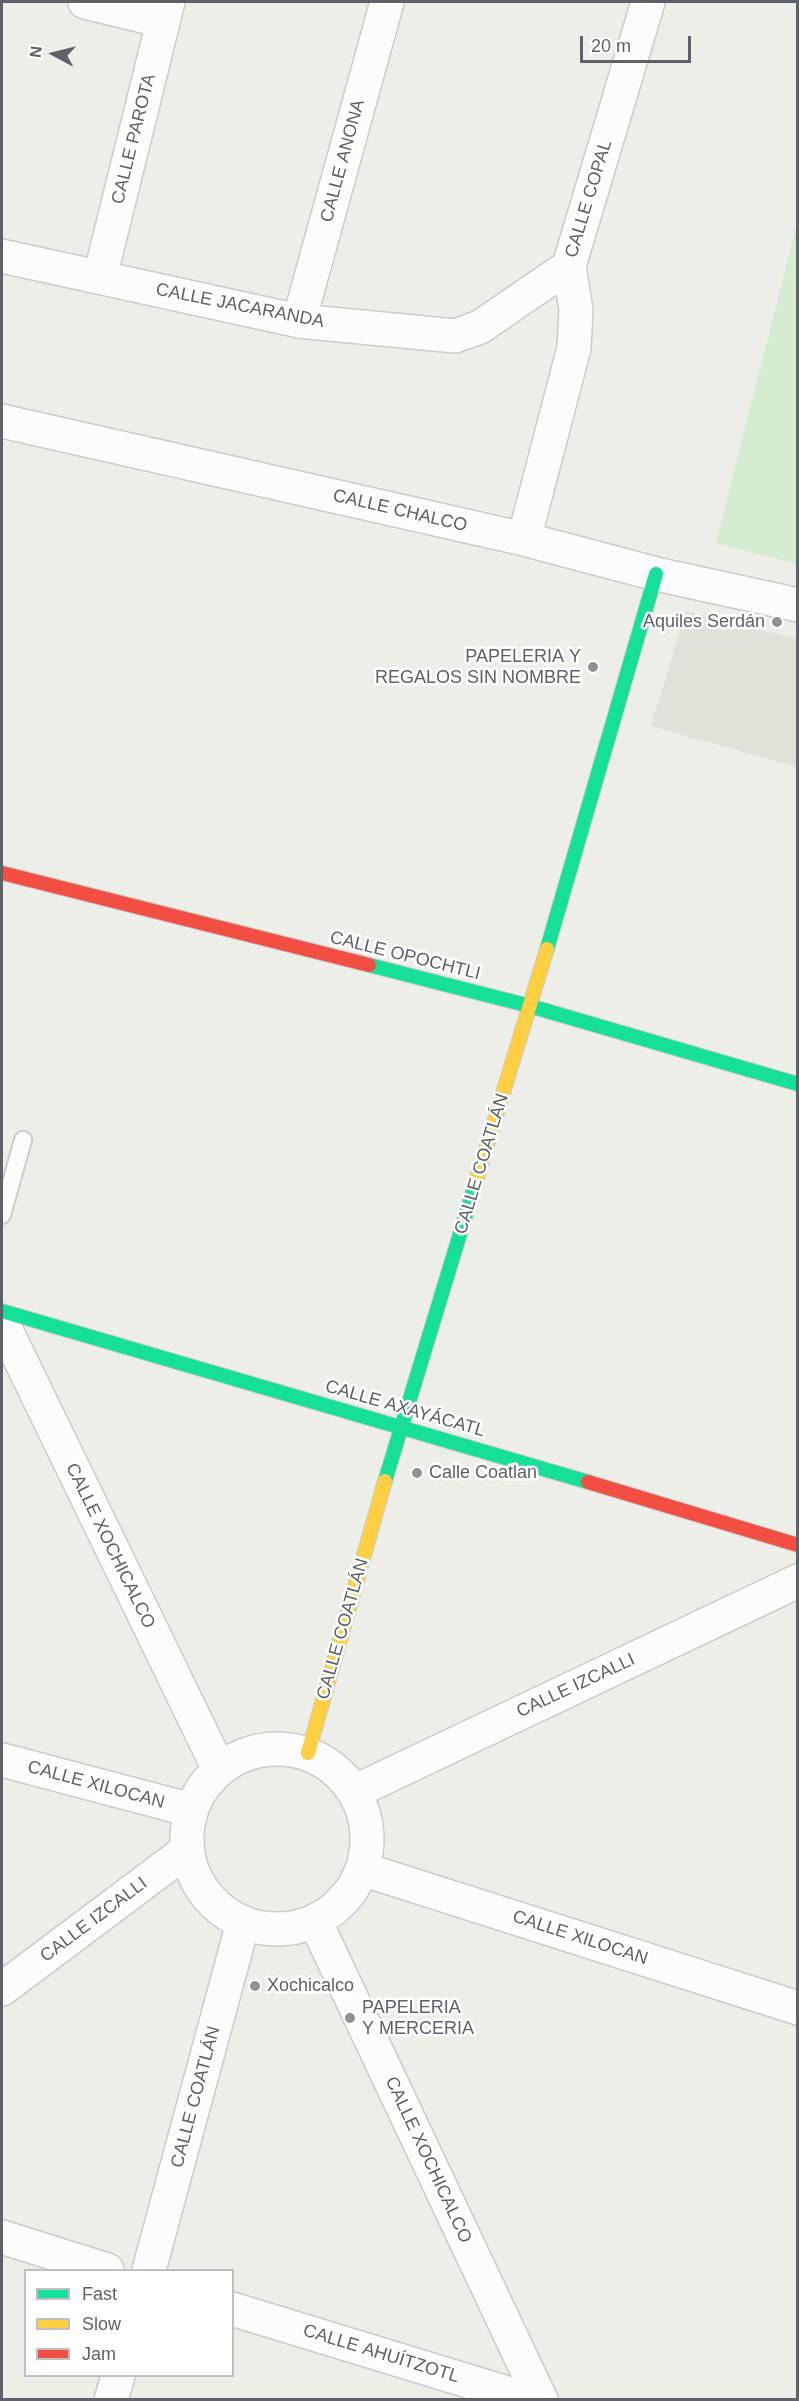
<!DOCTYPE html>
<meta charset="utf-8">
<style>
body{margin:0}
#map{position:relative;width:799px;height:2401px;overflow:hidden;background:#eeeee9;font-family:Arial,sans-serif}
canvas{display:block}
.frame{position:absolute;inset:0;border:3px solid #5d6268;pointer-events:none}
.legend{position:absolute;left:24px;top:2269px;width:210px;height:108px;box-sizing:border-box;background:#fff;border:2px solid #bec0c3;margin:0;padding:8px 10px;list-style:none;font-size:18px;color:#5d6268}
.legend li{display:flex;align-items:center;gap:12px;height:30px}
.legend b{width:30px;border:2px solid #bec0c3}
.north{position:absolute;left:24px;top:24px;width:60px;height:60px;-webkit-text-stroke:4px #fff;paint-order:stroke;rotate:277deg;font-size:16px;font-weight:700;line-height:24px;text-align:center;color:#5d6268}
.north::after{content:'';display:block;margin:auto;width:21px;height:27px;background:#5d6268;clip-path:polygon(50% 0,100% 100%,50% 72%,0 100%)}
.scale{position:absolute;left:580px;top:36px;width:111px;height:27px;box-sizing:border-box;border:3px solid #5d6268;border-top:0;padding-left:8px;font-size:18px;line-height:21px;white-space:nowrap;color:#5d6268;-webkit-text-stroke:4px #fff;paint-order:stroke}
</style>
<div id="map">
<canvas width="799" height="2401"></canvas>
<div class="frame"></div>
<ul class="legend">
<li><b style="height:8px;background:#16e098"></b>Fast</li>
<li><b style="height:8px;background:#ffcf43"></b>Slow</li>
<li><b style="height:8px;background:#f24e42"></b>Jam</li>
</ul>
<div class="north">N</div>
<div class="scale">20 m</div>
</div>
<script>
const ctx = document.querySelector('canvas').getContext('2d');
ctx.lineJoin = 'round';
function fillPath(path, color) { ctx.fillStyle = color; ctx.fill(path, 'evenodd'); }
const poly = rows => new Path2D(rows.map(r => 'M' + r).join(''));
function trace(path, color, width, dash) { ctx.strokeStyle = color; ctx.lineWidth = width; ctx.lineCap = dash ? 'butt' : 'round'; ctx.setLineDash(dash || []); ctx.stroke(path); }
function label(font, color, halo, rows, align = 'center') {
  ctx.font = font + ' Arial,sans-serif'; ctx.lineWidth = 5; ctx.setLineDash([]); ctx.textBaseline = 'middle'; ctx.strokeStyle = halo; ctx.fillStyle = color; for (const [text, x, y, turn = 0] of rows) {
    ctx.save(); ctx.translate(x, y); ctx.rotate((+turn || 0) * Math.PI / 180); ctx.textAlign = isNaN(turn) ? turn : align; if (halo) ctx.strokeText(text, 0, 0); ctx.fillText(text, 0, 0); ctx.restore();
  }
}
fillPath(poly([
 [686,611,797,639,797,767,651,726]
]), '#e1e0d9');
fillPath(poly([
 [797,223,798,564,797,564,716,543]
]), '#d5ecd2');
const lane = poly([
 [2,1215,23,1140]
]);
const street = poly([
 [85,2,163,21],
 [2,256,299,321,455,336,480,327,569,266],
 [100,277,168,2],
 [299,321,387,2],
 [2,421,524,539,656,574,798,605],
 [524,539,574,348,576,310,569,266,648,2],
 [2,1322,219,1769],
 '187 1839a90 90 0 1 1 180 0a90 90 0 1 1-180 0Z',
 [2,1760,191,1810],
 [354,1792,798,1581],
 [362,1869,798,2008],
 [315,1921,541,2400],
 [2,1989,186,1851],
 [2,2237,107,2270],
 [149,2270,243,1923],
 [232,2309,530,2400],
 [111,2400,118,2376]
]);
const fast = poly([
 [547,949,656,574],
 [369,965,530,1006,798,1084],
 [2,1311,588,1482],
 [385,1481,477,1178]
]);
const slow = poly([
 [477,1178,547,949],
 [308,1753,385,1481]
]);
const jam = poly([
 [2,873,369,965],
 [588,1482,798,1545]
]);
trace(lane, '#cbcccb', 20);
trace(street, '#cbcccb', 36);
trace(fast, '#c9cbca', 16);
trace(slow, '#c9cbca', 16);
trace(jam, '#c9cbca', 16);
trace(lane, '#fcfcfc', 16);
trace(street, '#fcfcfc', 33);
trace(fast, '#16e098', 14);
trace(slow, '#ffcf43', 14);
trace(jam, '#f24e42', 14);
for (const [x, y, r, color] of [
 [777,622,6,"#909395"],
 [593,667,6,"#909395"],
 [417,1473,6,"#909395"],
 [255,1986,6,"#909395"],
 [350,2018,6,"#909395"]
]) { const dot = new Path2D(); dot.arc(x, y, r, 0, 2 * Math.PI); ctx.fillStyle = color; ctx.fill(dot); trace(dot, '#fff', 2); }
label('18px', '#5d6268', '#fff', [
 ["CALLE PAROTA",134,139,-76],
 ["CALLE ANONA",343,161,-75],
 ["CALLE COPAL",589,199,-73],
 ["CALLE JACARANDA",240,306,11],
 ["CALLE CHALCO",400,511,13],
 ["CALLE OPOCHTLI",405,956,14],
 ["CALLE COATLÁN",482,1164,-73],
 ["CALLE AXAYÁCATL",405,1409,16],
 ["CALLE XOCHICALCO",110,1546,64],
 ["CALLE COATLÁN",343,1629,-74],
 ["CALLE IZCALLI",576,1686,-25],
 ["CALLE XILOCAN",96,1785,15],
 ["CALLE IZCALLI",94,1920,-37],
 ["CALLE XILOCAN",580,1938,18],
 ["CALLE COATLÁN",196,2097,-75],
 ["CALLE XOCHICALCO",428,2160,65],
 ["CALLE AHUÍTZOTL",381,2354,17]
]);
label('18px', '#5d6268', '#fff', [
 ["Aquiles Serdán",765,622,"right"],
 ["PAPELERIA Y",581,657,"right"],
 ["REGALOS SIN NOMBRE",581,678,"right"],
 ["Calle Coatlan",429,1473],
 ["Xochicalco",267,1986],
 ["PAPELERIA",362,2008],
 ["Y MERCERIA",362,2029]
], 'left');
</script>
